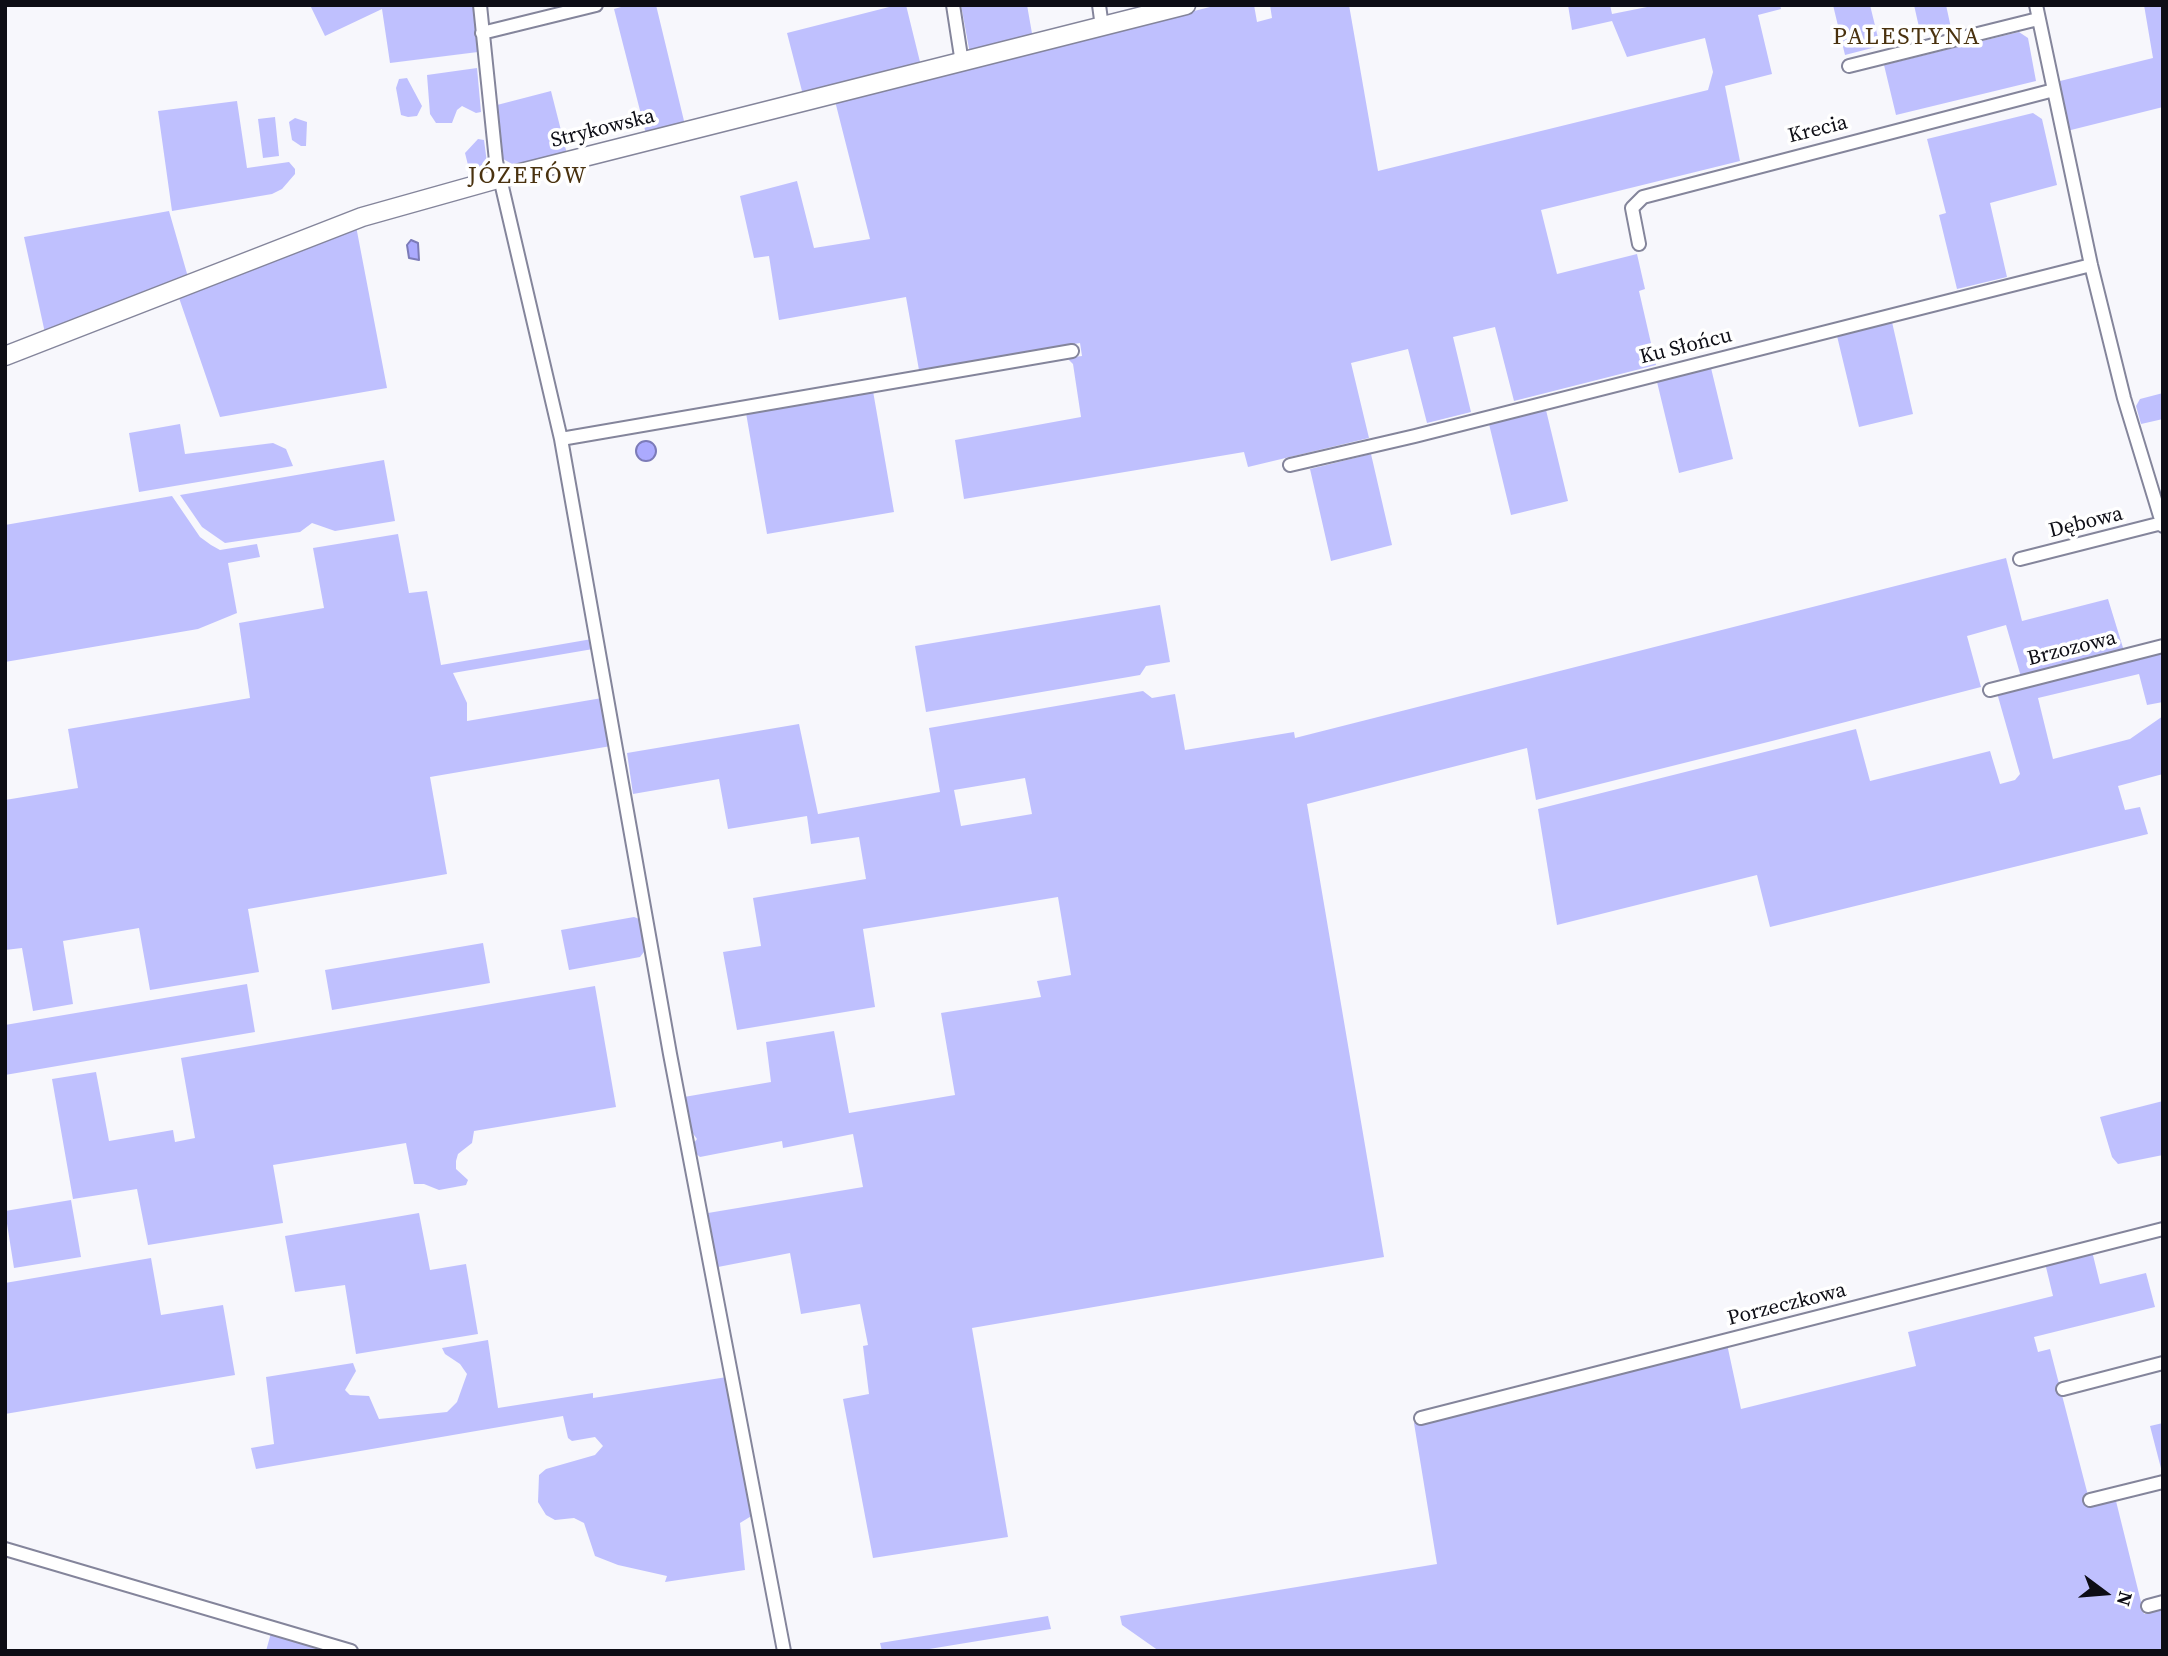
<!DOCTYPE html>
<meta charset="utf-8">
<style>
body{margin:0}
#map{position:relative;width:2168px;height:1656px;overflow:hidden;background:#f7f7fc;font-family:"Source Serif 4",serif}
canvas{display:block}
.frame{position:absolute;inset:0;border:7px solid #0d0d15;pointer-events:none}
.north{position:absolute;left:2070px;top:1558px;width:70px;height:70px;-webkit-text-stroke:5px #fff;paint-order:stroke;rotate:106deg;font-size:19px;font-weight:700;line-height:28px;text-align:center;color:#0d0d15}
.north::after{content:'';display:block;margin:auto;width:24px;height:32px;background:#0d0d15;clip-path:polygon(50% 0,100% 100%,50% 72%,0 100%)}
</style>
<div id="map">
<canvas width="2168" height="1656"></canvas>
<div class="frame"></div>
<div class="north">N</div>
</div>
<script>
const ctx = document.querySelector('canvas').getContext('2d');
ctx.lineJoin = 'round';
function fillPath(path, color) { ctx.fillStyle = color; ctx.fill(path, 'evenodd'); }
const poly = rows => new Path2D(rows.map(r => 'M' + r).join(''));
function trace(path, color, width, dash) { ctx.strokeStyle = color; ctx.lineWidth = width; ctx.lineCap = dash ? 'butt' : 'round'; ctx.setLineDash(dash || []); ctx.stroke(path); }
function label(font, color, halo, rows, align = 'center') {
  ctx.font = font + ' "Source Serif 4",serif'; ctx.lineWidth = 7; ctx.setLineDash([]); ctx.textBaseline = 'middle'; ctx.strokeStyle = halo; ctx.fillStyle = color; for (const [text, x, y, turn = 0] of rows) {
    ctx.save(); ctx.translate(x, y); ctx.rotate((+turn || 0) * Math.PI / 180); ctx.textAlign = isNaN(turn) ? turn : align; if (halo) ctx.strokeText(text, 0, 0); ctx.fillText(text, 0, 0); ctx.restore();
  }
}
fillPath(poly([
 [310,5,473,5,478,52,390,63,382,9,325,36],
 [628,5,656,5,685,125,646,134,614,9],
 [897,5,906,5,921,66,803,95,787,33],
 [961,5,1027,5,1033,39,970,54],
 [1218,5,1254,5,1257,22,1272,18,1270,5,1349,5,1378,171,1708,90,1713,72,1705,38,1627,57,1612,21,1572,30,1568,5,1610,5,1612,14,1657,5,1780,5,1781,9,1758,15,1772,74,1725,86,1740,161,1541,210,1557,274,1637,254,1645,289,1639,291,1656,365,1514,401,1495,327,1453,337,1471,412,1427,423,1408,349,1351,363,1369,438,1248,467,1244,452,964,499,955,440,1081,417,1073,364,1067,358,1082,356,1080,343,919,370,906,297,779,320,769,256,754,258,740,196,797,181,814,248,870,239,835,101],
 [1833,5,1870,5,1880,46,1845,55],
 [1914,5,1946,5,1951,28,1921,36],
 [2144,5,2163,5,2163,107,2067,131,2056,82,2153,58],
 [2019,32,2028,38,2036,81,1896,115,1884,65],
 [477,68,481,112,476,113,462,106,457,110,452,123,436,123,430,114,427,75],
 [407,78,422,106,417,116,408,117,401,115,396,88,399,79],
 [551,91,567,154,516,166,503,159,497,105],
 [237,101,247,168,289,162,295,169,295,174,282,189,272,194,172,211,158,111],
 [2033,113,2042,119,2057,185,1990,203,2007,277,1957,289,1939,215,1946,213,1927,139],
 [275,117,279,156,263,158,258,119],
 [295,118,307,122,306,146,301,146,292,140,289,122],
 [478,139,484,140,487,163,483,169,470,173,465,153],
 [169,211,188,277,45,333,24,237],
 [356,226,387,388,220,417,178,295],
 [1892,322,1913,414,1859,427,1837,336],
 [1711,368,1733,459,1679,473,1657,382],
 [873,391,894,512,767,534,746,413],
 [2163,393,2163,419,2141,424,2136,406,2140,399],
 [1546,410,1568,501,1511,515,1489,424],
 [180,424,185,454,273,443,286,449,293,466,139,492,129,433],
 [1371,454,1392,545,1331,561,1310,469],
 [384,460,395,521,335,531,312,523,300,532,225,543,202,527,180,495],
 [172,496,200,537,211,545,220,550,257,544,260,557,228,563,237,613,198,629,5,662,5,525],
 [398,534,409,593,427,591,441,665,592,639,593,649,453,673,467,703,467,721,602,698,611,746,430,777,447,874,248,909,259,972,150,990,139,928,63,941,73,1004,33,1011,22,948,5,950,5,800,78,788,68,729,250,698,239,623,324,608,313,548],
 [2006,558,2022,621,2108,599,2124,651,2021,677,2006,625,1967,636,1981,687,1772,741,1536,800,1527,748,1307,804,1384,1257,972,1328,1008,1537,873,1558,843,1399,869,1394,863,1346,868,1345,860,1304,801,1314,790,1253,718,1267,708,1213,863,1187,853,1134,783,1148,782,1141,700,1157,695,1153,693,1144,697,1139,691,1131,684,1097,771,1082,766,1042,834,1031,849,1113,955,1095,941,1013,1041,997,1037,981,1071,975,1058,897,863,929,875,1007,737,1030,723,952,761,946,753,898,866,879,859,837,811,844,807,816,728,829,719,779,633,794,627,753,799,724,818,814,940,792,929,728,1143,691,1152,698,1175,694,1185,750,1294,732,1295,738],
 [1025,778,1032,814,961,826,954,790],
 [1160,605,1170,662,1146,666,1140,675,926,712,915,646],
 [2163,650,2163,702,2147,705,2139,674,2038,698,2053,759,2130,739,2163,716,2163,774,2118,786,2125,810,2140,807,2148,834,1770,927,1757,875,1557,925,1538,809,1856,729,1870,781,1990,751,2000,784,2015,780,2020,774,1997,693],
 [634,917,642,920,647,948,640,957,569,970,561,930],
 [483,943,490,983,332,1010,325,970],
 [247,984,255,1032,5,1075,5,1025],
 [595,986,616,1107,474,1131,472,1143,458,1154,456,1161,456,1169,468,1180,466,1185,439,1190,424,1184,414,1184,406,1143,273,1165,283,1223,148,1245,137,1189,73,1199,52,1079,96,1072,109,1141,173,1130,175,1142,195,1138,181,1058],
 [2163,1101,2163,1155,2118,1164,2112,1157,2100,1117],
 [71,1200,81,1257,14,1268,5,1211],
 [419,1213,430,1270,466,1264,478,1334,356,1354,345,1285,295,1292,285,1236],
 [2092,1251,2100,1284,2146,1273,2155,1307,2034,1337,2038,1352,2050,1349,2091,1507,2116,1501,2144,1614,2163,1610,2163,1651,1159,1651,1122,1625,1120,1616,1437,1564,1414,1423,1727,1344,1741,1409,1916,1366,1908,1332,2053,1296,2045,1263],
 [151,1258,161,1315,223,1305,235,1375,5,1414,5,1283],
 [488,1340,498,1408,593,1393,593,1398,727,1377,753,1515,740,1523,745,1570,665,1582,667,1576,618,1565,595,1556,584,1523,574,1518,555,1520,546,1515,538,1502,539,1475,546,1469,595,1455,603,1446,595,1437,572,1441,568,1438,563,1416,256,1469,251,1448,274,1444,266,1377,353,1363,356,1371,345,1390,350,1395,369,1396,379,1419,447,1412,457,1402,467,1374,460,1364,445,1354,442,1348],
 [2163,1423,2163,1476,2150,1426],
 [1048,1616,1051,1629,917,1651,882,1651,880,1643],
 [271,1633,333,1651,266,1651]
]), '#bfc0fe');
const water = poly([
 [411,240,418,243,419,260,409,258,407,245,411,240],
 '636 451a10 10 0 1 1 20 0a10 10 0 1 1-20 0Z'
]);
fillPath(water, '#abaafe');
trace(water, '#7c7bb8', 2);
const street = poly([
 [480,5,496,161,561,439,670,1054,784,1651],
 [953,5,962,63],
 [1099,5,1102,27],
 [2036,5,2091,265,2124,398,2163,526],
 [482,33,596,5],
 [1849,66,2038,19],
 [1639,244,1632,208,1643,197,2054,90],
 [561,439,1072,351],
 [1290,465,1415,436,2091,265],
 [2020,559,2162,523],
 [1990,690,2163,646],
 [2063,1389,2163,1363],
 [1421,1418,2163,1229],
 [2090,1500,2163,1482],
 [5,1549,351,1651],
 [2148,1606,2163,1602]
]);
const secondary = poly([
 [5,356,362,217,501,178,1186,5]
]);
trace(street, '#84859b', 16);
trace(secondary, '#84859b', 21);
trace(street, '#fff', 12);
trace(secondary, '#fff', 18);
label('21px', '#0d0d15', '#fff', [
 ["Strykowska",603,129,-14],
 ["Krecia",1818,130,-14],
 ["Ku Słońcu",1686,347,-14],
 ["Dębowa",2086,523,-14],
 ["Brzozowa",2072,649,-14],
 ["Porzeczkowa",1787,1305,-14]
]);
ctx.letterSpacing = '2px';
label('24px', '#4a320f', '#fff', [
 ["PALESTYNA",1907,38],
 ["JÓZEFÓW",528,177]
]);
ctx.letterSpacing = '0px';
</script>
